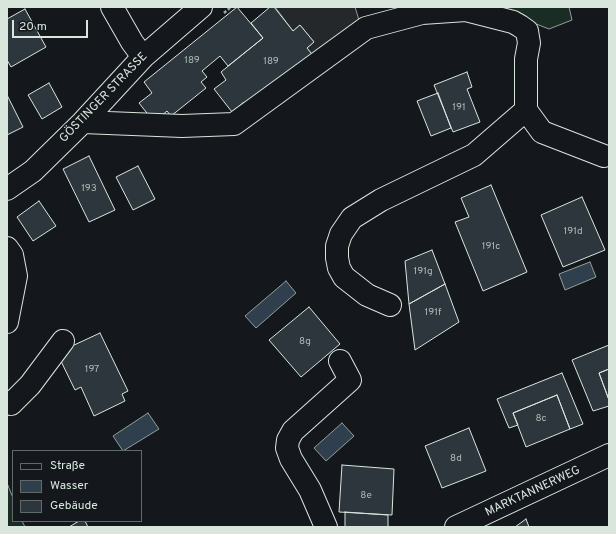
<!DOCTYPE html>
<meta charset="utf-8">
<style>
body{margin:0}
#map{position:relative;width:616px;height:534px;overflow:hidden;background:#14181c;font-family:Overpass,sans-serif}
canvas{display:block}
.frame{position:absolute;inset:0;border:8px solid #d8e6dc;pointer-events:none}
.legend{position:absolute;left:12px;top:450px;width:130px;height:72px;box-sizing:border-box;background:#14181c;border:1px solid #626a69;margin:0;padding:5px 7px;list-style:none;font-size:12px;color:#d8e6dc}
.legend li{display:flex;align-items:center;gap:8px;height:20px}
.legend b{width:20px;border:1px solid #626a69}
.scale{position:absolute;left:12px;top:20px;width:76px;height:18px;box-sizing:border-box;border:2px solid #d8e6dc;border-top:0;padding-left:5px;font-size:12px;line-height:14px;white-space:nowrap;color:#d8e6dc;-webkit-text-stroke:3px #14181c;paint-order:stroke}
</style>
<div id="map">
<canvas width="616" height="534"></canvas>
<div class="frame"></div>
<ul class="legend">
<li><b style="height:5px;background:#14181c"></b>Straße</li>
<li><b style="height:11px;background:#2f3f4d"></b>Wasser</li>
<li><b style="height:11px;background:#2c363c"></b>Gebäude</li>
</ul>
<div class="scale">20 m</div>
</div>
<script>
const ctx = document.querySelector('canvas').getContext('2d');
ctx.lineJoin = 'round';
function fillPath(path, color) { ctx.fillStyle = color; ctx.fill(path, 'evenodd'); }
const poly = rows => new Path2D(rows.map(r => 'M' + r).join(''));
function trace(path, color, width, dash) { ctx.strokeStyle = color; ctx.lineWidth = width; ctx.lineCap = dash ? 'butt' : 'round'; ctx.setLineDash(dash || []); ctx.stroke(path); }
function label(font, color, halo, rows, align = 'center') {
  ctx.font = font + ' Overpass,sans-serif'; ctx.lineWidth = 3; ctx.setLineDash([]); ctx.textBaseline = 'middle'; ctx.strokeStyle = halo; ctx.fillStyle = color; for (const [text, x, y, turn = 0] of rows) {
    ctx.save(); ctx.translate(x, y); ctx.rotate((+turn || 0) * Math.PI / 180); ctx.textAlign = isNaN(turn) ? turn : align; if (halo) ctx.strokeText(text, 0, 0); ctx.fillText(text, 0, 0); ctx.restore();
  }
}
const green = poly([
 [493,7,569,7,572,20,549,29,493,7],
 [7,483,13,498,13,521,22,521,25,527,7,527,7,483]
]);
fillPath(green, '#1a2d24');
trace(green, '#939e99', 1);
const parking = poly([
 [275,7,355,7,359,20,315,58,307,48,314,42,300,25,293,31,275,7]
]);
fillPath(parking, '#24282b');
trace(parking, '#939e99', 1);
const water = poly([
 [590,262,596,277,565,290,559,274,590,262],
 [286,281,296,293,256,328,245,316,286,281],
 [148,413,159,429,123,451,113,436,148,413],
 [342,423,354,436,326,461,314,448,342,423]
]);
fillPath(water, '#2f3f4d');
trace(water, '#939e99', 1);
const building = poly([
 [237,7,263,38,228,66,220,56,202,71,207,77,201,82,206,88,171,116,167,111,154,122,139,103,152,93,144,82,237,7],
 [270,7,274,7,293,31,300,25,314,42,307,48,315,58,250,110,244,102,232,112,214,89,226,80,221,72,263,38,251,23,270,7],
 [25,9,46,47,11,67,7,60,7,19,25,9],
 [467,72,472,87,467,89,480,122,453,132,434,85,467,72],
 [49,83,62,107,42,119,28,95,49,83],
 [438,93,451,128,431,136,417,101,438,93],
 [7,95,23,127,7,135,7,95],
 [89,156,115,210,89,222,63,169,89,156],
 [138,166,155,199,133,210,116,177,138,166],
 [491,185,527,272,483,291,455,222,469,217,461,198,491,185],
 [582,197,605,250,563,267,541,215,582,197],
 [39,201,56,226,33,241,17,217,39,201],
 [432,250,445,284,409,304,405,261,432,250],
 [445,284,459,322,415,350,409,304,445,284],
 [309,307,340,344,301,377,269,340,309,307],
 [100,333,128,391,122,394,125,401,94,416,81,387,75,390,57,353,100,333],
 [609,345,609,369,599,373,609,400,609,406,593,411,572,360,609,345],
 [609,369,609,400,599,373,609,369],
 [562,373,583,424,570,429,557,395,513,413,518,425,509,428,497,399,562,373],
 [557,395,570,429,526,447,513,413,557,395],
 [469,428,486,471,442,488,425,446,469,428],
 [342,465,394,469,392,515,339,512,342,465],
 [345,512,388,515,388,527,345,527,345,512],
 [526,519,529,527,515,527,526,519],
 [79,521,85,521,88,527,69,527,79,521]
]);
fillPath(building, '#2c363c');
trace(building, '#d8e6dc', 1);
const minor = poly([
 [112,7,132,42,143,57],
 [526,110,542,132,604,156],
 [83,122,182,126,234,124,366,28,422,13,466,10,513,22,520,26,527,31,529,43,526,59,526,110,474,155,381,200,352,218,341,234,337,246,337,258,339,268,344,277,367,295,390,305],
 [7,189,33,171,83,122,143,57,201,7],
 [7,248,12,255,16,276,7,322],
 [7,402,11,404,30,385,63,341],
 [326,527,310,490,291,459,287,448,288,440,293,431,350,380,340,361],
 [456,527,609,455]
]);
trace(minor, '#d8e6dc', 24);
trace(poly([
 [224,13,231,7]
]), '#9da8a2', 2.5, [3, 2]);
trace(minor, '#14181c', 22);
label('10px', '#adbab4', null, [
 ["189",192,61],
 ["189",271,62],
 ["191",459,108],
 ["193",89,189],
 ["191d",573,232],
 ["191c",491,247],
 ["191g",423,272],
 ["191f",433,313],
 ["8g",305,342],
 ["197",92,370],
 ["8c",541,419],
 ["8d",456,459],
 ["8e",366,496]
]);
label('12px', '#d8e6dc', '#14181c', [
 ["GÖSTINGER STRASSE",104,98,-46],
 ["MARKTANNERWEG",533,492,-25]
]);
</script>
